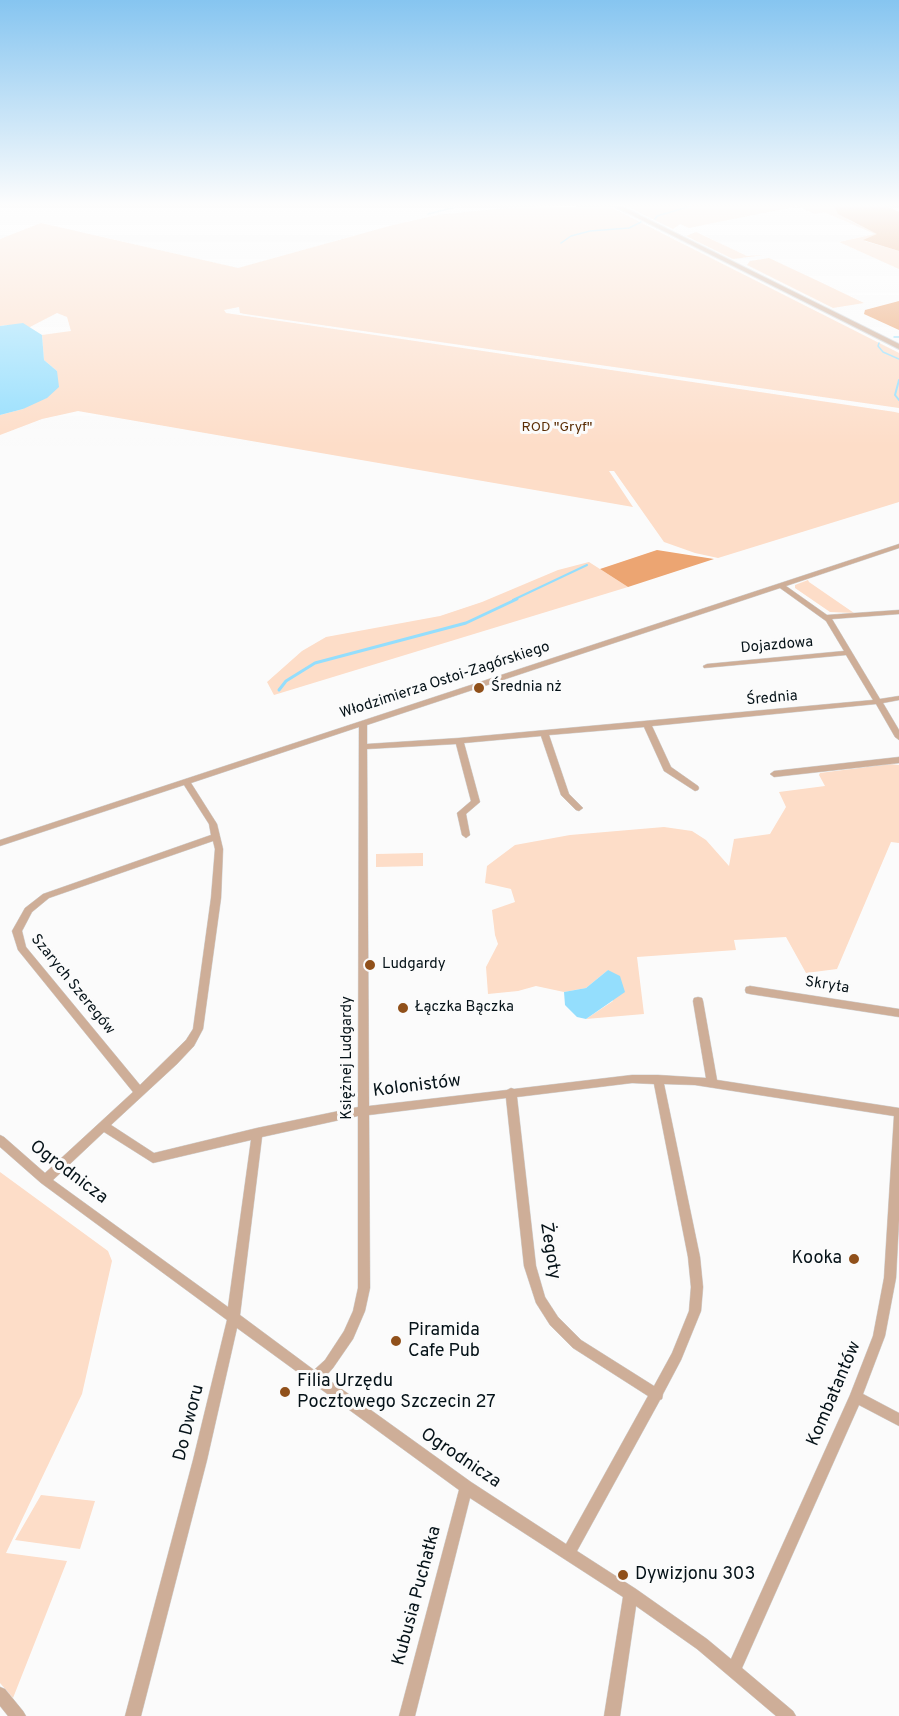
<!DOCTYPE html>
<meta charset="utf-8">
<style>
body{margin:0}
canvas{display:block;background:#fbfbfb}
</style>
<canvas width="899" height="1716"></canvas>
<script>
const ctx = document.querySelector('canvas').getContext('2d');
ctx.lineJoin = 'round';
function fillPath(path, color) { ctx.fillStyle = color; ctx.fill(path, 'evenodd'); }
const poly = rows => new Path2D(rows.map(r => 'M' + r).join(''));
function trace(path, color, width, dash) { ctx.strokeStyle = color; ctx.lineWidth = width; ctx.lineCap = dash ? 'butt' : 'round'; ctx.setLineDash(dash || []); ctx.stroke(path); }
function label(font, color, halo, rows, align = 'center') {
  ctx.font = font + ' Overpass,sans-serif'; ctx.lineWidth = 6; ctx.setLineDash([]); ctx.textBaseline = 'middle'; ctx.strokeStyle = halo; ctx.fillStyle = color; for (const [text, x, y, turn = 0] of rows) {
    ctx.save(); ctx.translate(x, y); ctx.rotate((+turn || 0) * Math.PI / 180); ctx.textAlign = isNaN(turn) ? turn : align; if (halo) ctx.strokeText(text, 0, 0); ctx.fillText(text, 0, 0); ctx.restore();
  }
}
fillPath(poly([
 [608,206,899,353,899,408,245,314,240,313,239,307,224,310,226,313,895,412,899,413,899,502,718,558,695,553,664,542,614,471,609,471,633,507,78,411,42,419,0,435,0,415,23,409,57,371,44,360,42,335,71,331,67,317,57,313,28,328,6,325,0,326,0,239,41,223,238,268,393,225,438,215,517,207],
 [626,206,834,206,848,220,878,234,864,241,899,251,899,269,839,242,875,234,824,212,815,214,798,206,689,228,680,224,673,229],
 [696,232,747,256,764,255,733,259,686,236],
 [769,258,818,281,864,303,833,308,747,265,750,261],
 [589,562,628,587,274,695,267,682,302,651,326,637,440,616,482,602,558,570],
 [808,580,809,582,854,613,830,612,795,588,795,585],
 [890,764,899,765,899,843,891,842,837,969,806,973,786,937,734,940,736,950,637,957,644,1014,586,1019,613,1001,608,970,586,988,564,992,536,986,518,991,488,994,486,967,498,944,495,935,492,910,515,902,511,889,485,883,487,866,515,845,570,835,664,827,692,831,706,840,729,866,734,839,770,834,786,807,779,792,825,786,819,775,820,773],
 [423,853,423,866,376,867,376,854],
 [0,1172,108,1251,112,1261,82,1394,6,1553,67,1561,13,1698,0,1683],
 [41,1495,95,1501,80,1549,15,1540]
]), '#fdddc8');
fillPath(poly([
 [834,206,886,206,899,212,899,251,863,240,877,234,838,214],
 [899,301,899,330,864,314,865,310],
 [657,550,714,559,628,587,600,569]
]), '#eca572');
fillPath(poly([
 [23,323,42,335,44,360,57,371,59,387,47,398,23,409,0,415,0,326],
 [608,970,620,976,625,992,586,1019,577,1017,565,1005,564,992,586,988]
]), '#94defd');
trace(poly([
 [428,214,460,206],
 [655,219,657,216,691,206],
 [561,243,571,236,590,231,629,228,641,222],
 [894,337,899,337],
 [879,343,878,346,883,352,899,359]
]), '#94defd', 1.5);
trace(poly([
 [899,380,895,395,899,400],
 [513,600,587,565]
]), '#94defd', 2);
trace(poly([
 [279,690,286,681,315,663,466,623,517,599]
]), '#94defd', 3);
const minor = poly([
 [899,544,899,548,786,586,827,615,899,610,899,614,832,619,880,699,899,696,899,700,883,703,899,730,899,740,895,737,876,704,652,726,671,767,698,786,699,788,698,790,695,791,664,771,644,727,549,735,569,794,583,808,579,811,576,810,561,795,541,736,464,743,480,802,466,814,470,835,466,838,462,835,457,813,471,801,456,744,367,749,369,1106,507,1090,511,1088,514,1089,632,1075,658,1075,706,1078,693,1001,694,998,698,997,702,998,703,1001,717,1080,899,1108,899,1220,896,1278,885,1336,863,1394,899,1413,899,1426,859,1405,742,1668,793,1711,796,1716,776,1716,697,1649,636,1606,620,1716,604,1716,623,1597,470,1498,415,1716,399,1716,459,1490,237,1328,207,1460,141,1716,125,1716,193,1460,227,1320,41,1183,0,1147,0,1135,4,1137,45,1173,133,1092,18,950,12,931,25,908,43,894,211,835,209,824,184,785,0,846,0,840,899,544],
 [780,588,826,621,844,651,707,664,703,666,704,668,846,655,873,700,459,738,367,744,367,725,780,588],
 [359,727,358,1107,257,1128,154,1153,111,1125,177,1064,194,1046,203,1029,221,898,223,849,217,824,191,783,359,727],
 [213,841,215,849,211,898,193,1029,186,1040,140,1085,26,947,22,931,32,912,49,898,213,841],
 [632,1083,654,1084,688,1257,691,1287,689,1311,672,1353,654,1386,581,1340,558,1317,545,1297,536,1266,517,1097,632,1083],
 [664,1084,695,1085,894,1116,884,1278,873,1336,850,1395,731,1659,707,1639,636,1589,577,1551,660,1400,662,1399,663,1394,681,1360,701,1311,703,1287,700,1257,664,1084],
 [506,1098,524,1266,536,1303,550,1325,573,1348,648,1396,566,1544,471,1482,325,1377,333,1368,353,1339,365,1311,370,1288,369,1115,506,1098],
 [358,1116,358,1288,353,1311,344,1331,325,1360,314,1370,240,1315,262,1137,358,1116],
 [104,1132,153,1163,251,1140,228,1307,53,1180,104,1132],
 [899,757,899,763,774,777,770,774,774,771,899,757],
 [750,986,899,1009,899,1017,750,994,746,993,745,990,746,987,750,986],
 [0,1687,5,1689,23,1711,26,1716,8,1716,0,1706,0,1687]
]);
const tertiary = poly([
 [614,206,621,206,899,344,899,349,614,206]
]);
trace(minor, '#d4d6d7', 1);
trace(tertiary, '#d4d6d7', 2);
fillPath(minor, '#ceae98');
fillPath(tertiary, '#ceae98');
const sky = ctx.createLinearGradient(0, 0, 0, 446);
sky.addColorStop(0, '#86c5f0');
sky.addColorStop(0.46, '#fdfdfd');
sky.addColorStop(1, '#fdfdfd00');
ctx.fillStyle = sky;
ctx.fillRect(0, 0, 899, 446);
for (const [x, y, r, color] of [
 [479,688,6,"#90501a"],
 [370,965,6,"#90501a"],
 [403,1008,6,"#90501a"],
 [854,1259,6,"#90501a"],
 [396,1341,6,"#90501a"],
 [285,1392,6,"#90501a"],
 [623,1575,6,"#90501a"]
]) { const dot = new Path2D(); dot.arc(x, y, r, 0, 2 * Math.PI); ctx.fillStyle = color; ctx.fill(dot); trace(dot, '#fbfbfb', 2); }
label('14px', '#5a2d04', '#fbfbfb', [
 ["ROD \"Gryf\"",557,428]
]);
label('15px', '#051218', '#fbfbfb', [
 ["Dojazdowa",777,646,-5],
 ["Włodzimierza Ostoi-Zagórskiego",445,681,-18],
 ["Średnia",772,699,-5],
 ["Szarych Szeregów",72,985,51],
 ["Skryta",827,986,9],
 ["Księżnej Ludgardy",348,1058,-90]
]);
label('15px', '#051218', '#fbfbfb', [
 ["Średnia nż",491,688],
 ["Ludgardy",382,965],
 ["Łączka Bączka",415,1008]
], 'left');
label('18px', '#051218', '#fbfbfb', [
 ["Kolonistów",417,1087,-7],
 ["Ogrodnicza",68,1173,37],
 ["Żegoty",549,1251,81],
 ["Kombatantów",835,1394,-67],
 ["Do Dworu",190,1423,-76],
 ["Ogrodnicza",460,1459,34],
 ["Kubusia Puchatka",418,1596,-75]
]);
label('18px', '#051218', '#fbfbfb', [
 ["Kooka",842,1259,"right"],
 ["Piramida",408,1331],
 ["Cafe Pub",408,1352],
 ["Filia Urzędu",297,1382],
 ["Pocztowego Szczecin 27",297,1403],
 ["Dywizjonu 303",635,1575]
], 'left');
</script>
